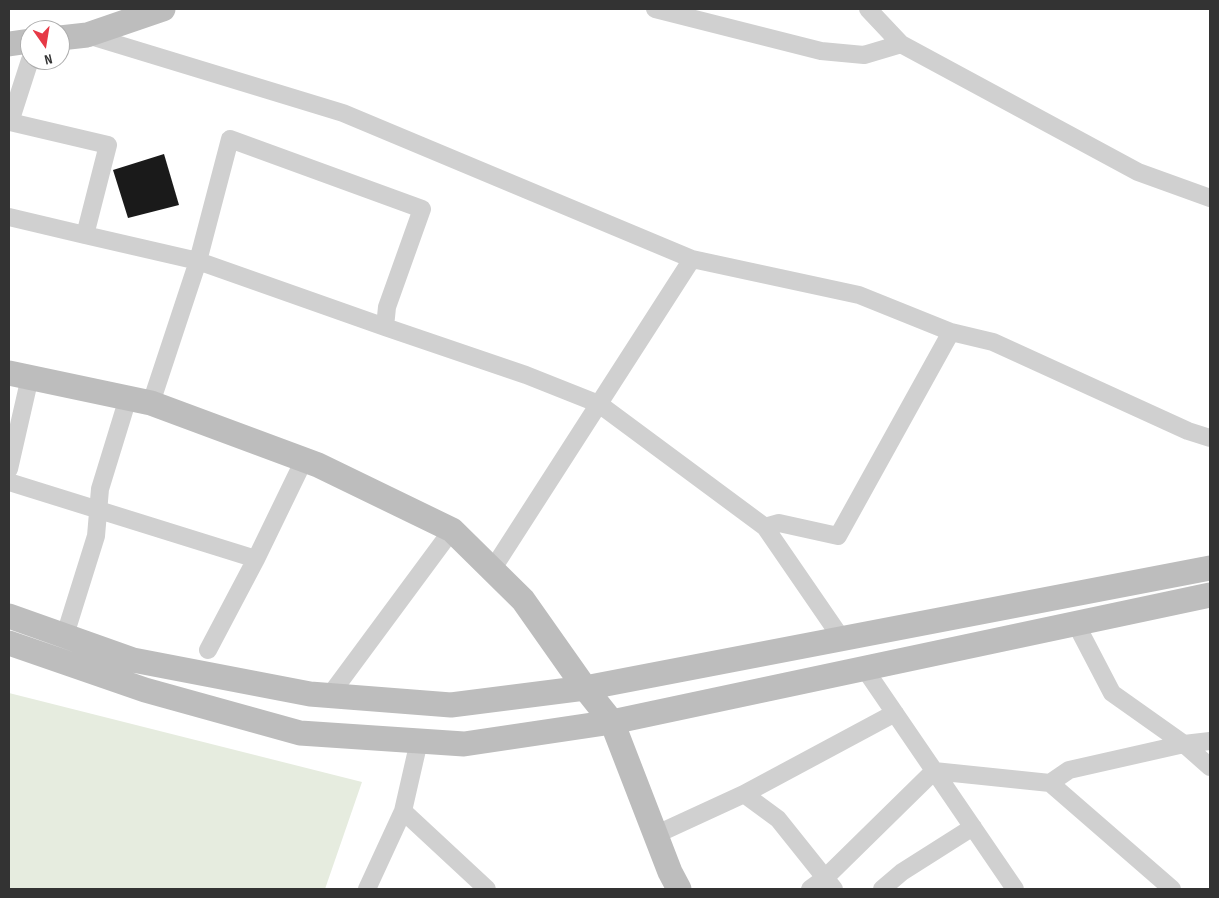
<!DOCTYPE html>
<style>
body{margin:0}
#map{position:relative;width:1219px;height:898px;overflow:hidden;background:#fff;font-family:"Sofia Sans Condensed",sans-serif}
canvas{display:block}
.frame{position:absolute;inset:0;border:10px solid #333;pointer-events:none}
.north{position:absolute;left:20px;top:20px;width:50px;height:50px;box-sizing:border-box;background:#fff;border:1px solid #adadad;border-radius:50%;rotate:167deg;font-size:14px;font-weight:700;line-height:20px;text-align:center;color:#333}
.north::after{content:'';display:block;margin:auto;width:18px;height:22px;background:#e63946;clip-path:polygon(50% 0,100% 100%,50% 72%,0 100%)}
</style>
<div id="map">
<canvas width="1219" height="898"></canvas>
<div class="frame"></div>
<div class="north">N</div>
</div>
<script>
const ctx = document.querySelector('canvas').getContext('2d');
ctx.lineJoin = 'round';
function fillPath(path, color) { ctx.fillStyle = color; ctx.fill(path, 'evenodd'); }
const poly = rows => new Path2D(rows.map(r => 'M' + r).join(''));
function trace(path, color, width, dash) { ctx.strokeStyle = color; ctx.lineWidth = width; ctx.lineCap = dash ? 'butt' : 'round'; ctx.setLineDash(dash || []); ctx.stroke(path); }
fillPath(poly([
 [9,693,362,782,325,889,9,889]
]), '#e6ecdf');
fillPath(poly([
 [164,154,179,205,128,218,113,170]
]), '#1a1a1a');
trace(poly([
 [655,9,821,51,864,55,901,44],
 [868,9,901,44,1138,172,1210,198],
 [87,35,343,113,692,259,492,570],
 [9,217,85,235,108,145,10,122,30,60],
 [85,235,198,261,385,327,526,375,599,404,765,527,842,639],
 [692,259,859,295,951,332,993,342,1188,431,1210,438],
 [151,403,198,261,230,139,422,209,387,307,385,327],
 [9,469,30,377],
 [9,482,256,559,304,460],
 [765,527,779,523,838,536,951,332],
 [1076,624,1112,693,1184,744,1210,767],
 [65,635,96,536,100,489,128,398],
 [208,650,256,559],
 [864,668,1015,889],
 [330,695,452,530],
 [1050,783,1069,770,1184,744,1210,741],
 [744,794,778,819,834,889],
 [403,811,487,889],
 [655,835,744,794,895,713],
 [367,889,403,811,419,741],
 [810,889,825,878,934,771,1050,783,1172,889],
 [882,889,902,872,973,827]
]), '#d0d0d0', 18);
trace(poly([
 [60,38,87,35,163,9],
 [9,44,30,41],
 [9,373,151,403,318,465,452,530,523,600,585,688,612,722,670,872,679,889],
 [9,616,133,660,310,694,451,705,585,688,1210,568],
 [9,643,145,690,300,733,464,744,612,722,1210,595]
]), '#bdbdbd', 25);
</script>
